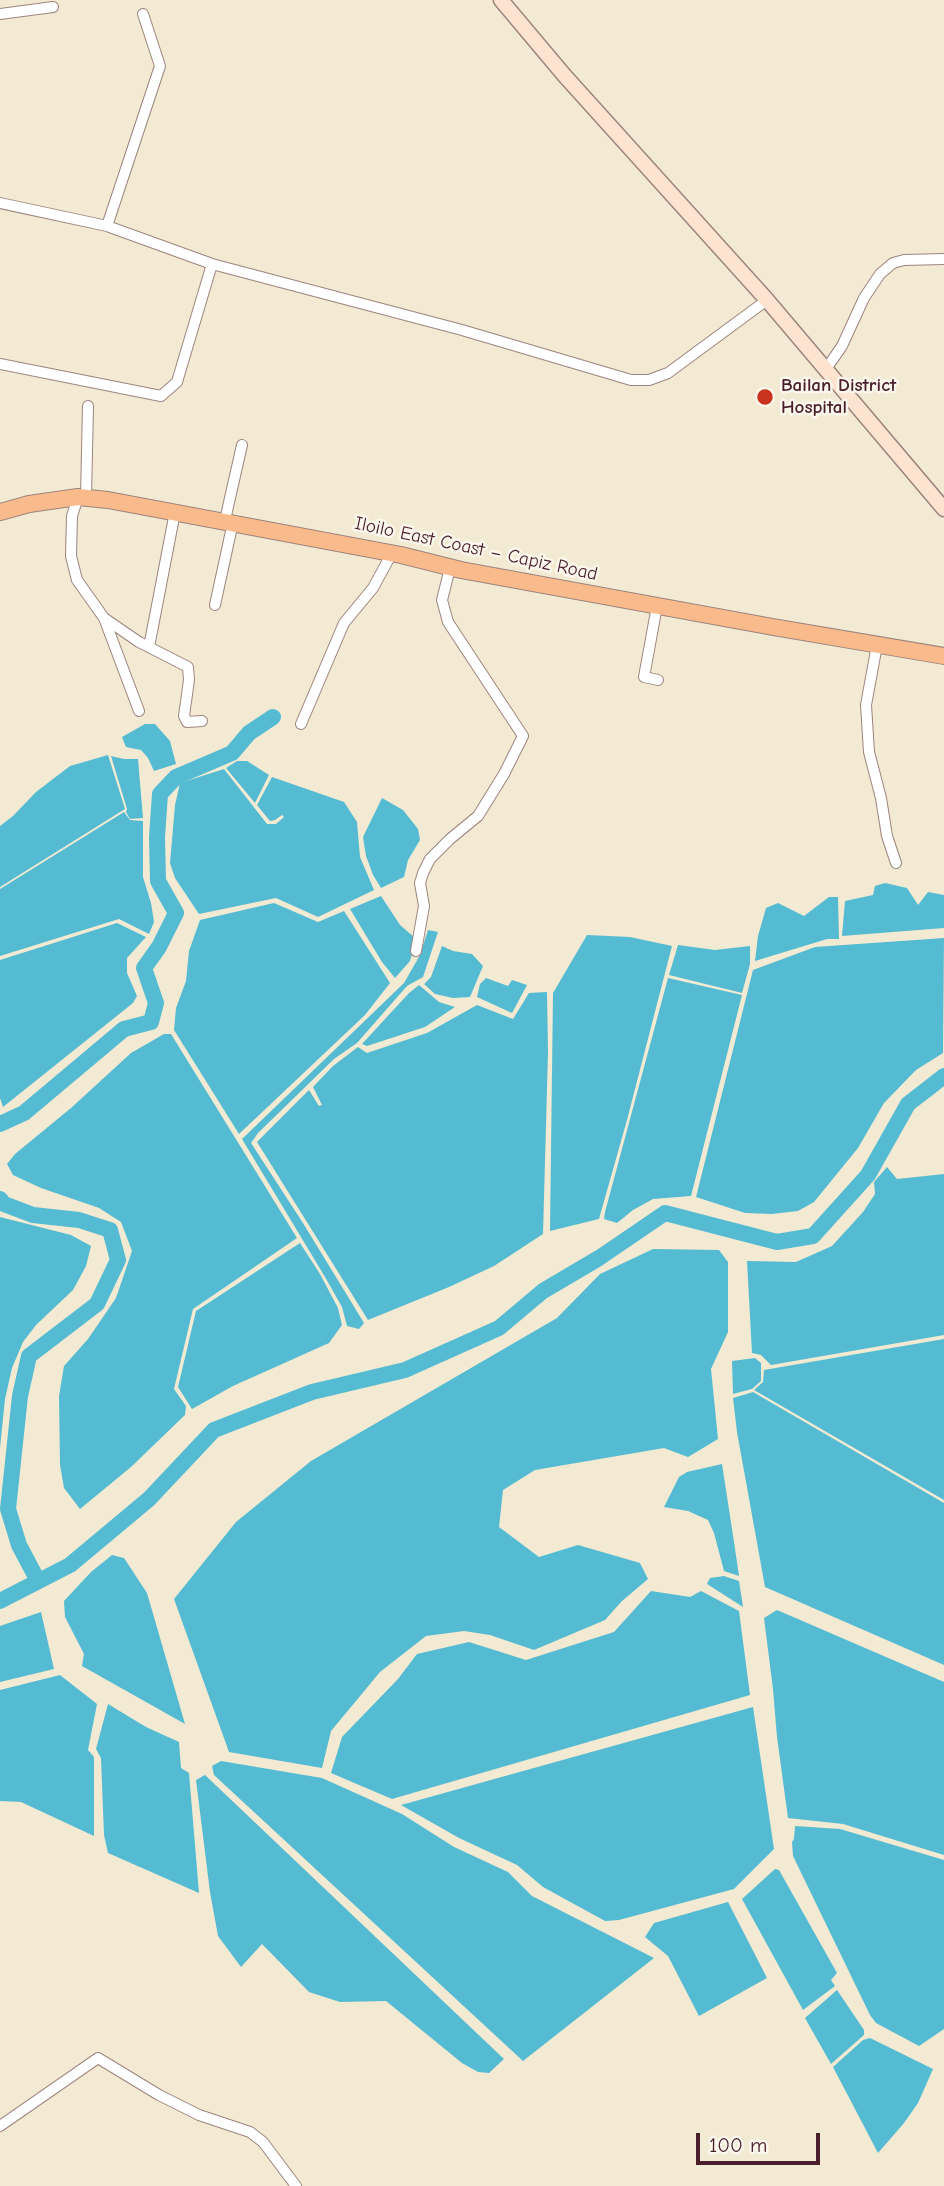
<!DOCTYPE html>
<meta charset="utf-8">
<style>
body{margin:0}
#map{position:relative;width:944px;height:2186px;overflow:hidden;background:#f2ead2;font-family:"Comic Neue",sans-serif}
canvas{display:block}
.scale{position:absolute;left:696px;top:2133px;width:124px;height:32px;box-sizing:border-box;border:4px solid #4a1f2b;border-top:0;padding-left:9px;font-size:21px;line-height:24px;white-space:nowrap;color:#4a1f2b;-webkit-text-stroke:5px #fbf7ec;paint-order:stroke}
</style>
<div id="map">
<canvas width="944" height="2186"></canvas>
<div class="scale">100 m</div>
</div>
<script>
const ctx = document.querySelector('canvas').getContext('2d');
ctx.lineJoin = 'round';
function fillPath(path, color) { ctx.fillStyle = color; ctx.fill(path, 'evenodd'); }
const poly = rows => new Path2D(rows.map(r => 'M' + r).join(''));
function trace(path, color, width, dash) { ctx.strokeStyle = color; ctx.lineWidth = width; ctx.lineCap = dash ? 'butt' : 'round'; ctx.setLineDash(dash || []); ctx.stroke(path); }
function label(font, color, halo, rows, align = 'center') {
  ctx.font = font + ' "Comic Neue",sans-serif'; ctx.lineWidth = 5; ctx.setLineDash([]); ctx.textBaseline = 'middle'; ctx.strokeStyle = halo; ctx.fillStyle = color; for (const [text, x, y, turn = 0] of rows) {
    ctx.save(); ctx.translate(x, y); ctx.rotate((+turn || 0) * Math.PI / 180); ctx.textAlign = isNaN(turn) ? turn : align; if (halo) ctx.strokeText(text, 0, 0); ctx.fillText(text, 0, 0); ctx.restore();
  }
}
fillPath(poly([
 [145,724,155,724,170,741,176,764,154,771,148,758,141,750,126,747,122,737],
 [108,755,125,809,0,887,0,826,13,816,36,792,70,766],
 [111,756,124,759,138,759,143,818,130,819,126,812,127,809],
 [237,761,247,761,269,775,255,803,226,768],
 [224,769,267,824,276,824,284,817,282,815,275,820,270,821,257,805,272,777,344,802,357,822,360,857,374,890,318,917,276,898,199,914,175,878,170,863,175,805,180,783],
 [382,798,403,810,418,829,420,840,408,860,404,877,381,888,373,875,366,856,363,837],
 [124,812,130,820,143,821,143,877,151,903,154,922,149,934,119,919,0,956,0,889],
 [885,883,907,888,918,905,928,892,944,895,944,928,842,936,845,901,873,895,875,886],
 [381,896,400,925,414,937,414,947,410,961,395,978,382,962,350,909],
 [829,897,838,897,839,939,827,939,755,961,758,936,766,908,778,903,804,916],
 [274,903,318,922,344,911,390,983,365,1015,239,1134,174,1030,176,1008,186,981,189,951,200,920],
 [117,923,146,937,127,958,127,973,137,996,133,1003,3,1107,0,1098,0,960],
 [428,930,438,932,423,977,407,986,357,1043,334,1059,258,1133,251,1143,303,1223,364,1323,359,1329,347,1326,342,1307,325,1277,242,1139,404,983,420,955],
 [587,935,630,937,672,946,627,1120,599,1219,550,1231,553,993],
 [944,938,943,1053,916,1070,884,1103,858,1148,814,1202,798,1211,772,1214,745,1213,696,1197,753,970,815,947],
 [678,945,715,950,750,946,750,964,742,993,669,975],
 [442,946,453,951,472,954,483,966,470,997,453,998,435,994,424,984,431,977],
 [486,978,508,986,512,980,527,985,512,1013,477,997,480,984],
 [668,978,742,995,691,1196,653,1199,633,1210,617,1223,604,1219,605,1212],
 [419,985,439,1002,455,1007,425,1027,367,1046,362,1044,409,993],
 [547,992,548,1052,543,1234,494,1266,449,1287,368,1320,257,1142,309,1090,319,1106,322,1105,313,1087,333,1066,358,1047,367,1053,427,1033,477,1005,513,1019,529,993],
 [164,1034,171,1034,297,1238,193,1309,174,1389,186,1406,185,1415,131,1467,80,1509,64,1488,60,1465,59,1396,64,1366,88,1339,116,1298,132,1251,121,1222,99,1208,41,1188,13,1175,7,1164,15,1154,71,1108,131,1053],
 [887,1167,897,1179,944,1174,944,1335,771,1365,761,1355,752,1353,747,1261,796,1262,832,1246,863,1212,875,1194,874,1182],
 [0,1217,71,1235,91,1246,86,1266,73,1290,36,1325,23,1342,12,1368,5,1399,0,1448],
 [300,1243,320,1274,338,1308,342,1325,329,1343,233,1386,192,1409,178,1387,196,1311],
 [653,1249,719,1250,728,1262,728,1332,711,1369,718,1439,688,1457,664,1448,535,1470,503,1490,499,1527,539,1557,578,1545,640,1563,648,1579,622,1601,605,1620,534,1650,490,1635,464,1631,426,1636,380,1672,331,1731,322,1768,229,1752,174,1599,236,1522,311,1461,557,1318,600,1274],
 [944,1339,944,1500,754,1390,763,1382,764,1370],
 [755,1358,761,1363,761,1381,752,1389,733,1394,732,1361],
 [753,1392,944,1503,944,1665,765,1587,737,1432,733,1398],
 [722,1464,734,1542,739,1576,724,1571,714,1533,708,1520,688,1511,664,1507,679,1477,687,1472],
 [112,1555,124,1558,147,1593,185,1724,82,1666,84,1654,65,1617,64,1601,91,1572],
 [724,1576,739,1581,743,1607,707,1584,710,1578],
 [651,1591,690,1597,701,1591,739,1611,750,1695,392,1799,331,1773,342,1737,398,1679,417,1654,469,1642,526,1660,614,1632],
 [777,1610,944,1682,944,1855,843,1824,788,1818,777,1737,773,1689,764,1618],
 [41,1612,54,1669,0,1682,0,1626],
 [60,1675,97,1704,88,1750,94,1757,94,1836,21,1802,0,1801,0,1690],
 [108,1704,146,1727,179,1742,181,1768,189,1773,199,1893,108,1853,104,1835,101,1758,96,1749],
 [753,1707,774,1849,734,1889,619,1920,605,1921,543,1887,517,1865,459,1838,401,1805],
 [221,1761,322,1778,402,1814,454,1847,508,1872,532,1896,654,1958,523,2061,214,1775,212,1766],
 [205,1775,504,2059,489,2073,478,2072,462,2063,386,2001,340,2002,309,1992,262,1944,241,1967,218,1936,210,1892,196,1780],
 [795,1826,840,1829,944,1860,944,2029,919,2046,876,2023,870,2015,793,1856,792,1842,794,1839],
 [775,1869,779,1870,837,1973,831,1980,835,1986,803,2010,742,1899],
 [728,1902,767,1978,699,2016,668,1956,645,1937,654,1923],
 [837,1990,864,2030,864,2035,831,2064,805,2018],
 [870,2038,933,2069,918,2103,904,2123,878,2153,833,2067,863,2040]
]), '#54bbd2');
trace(poly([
 [0,1124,24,1113,124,1029,151,1022,156,1003,144,968,159,947,176,913,158,881,157,837,160,794,176,777,232,753,249,733,273,717],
 [0,1199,4,1204,33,1215,79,1220,110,1230,118,1260,97,1304,29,1356,20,1396,8,1509,19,1545,38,1581],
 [0,1601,70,1565,149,1499,214,1430,312,1392,405,1370,499,1328,543,1291,599,1258,665,1213,777,1242,813,1236,868,1175,908,1104,944,1076]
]), '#54bbd2', 16);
const street = poly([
 [0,14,53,7],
 [0,203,107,226,212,264,462,330,631,380,649,380,668,373,767,300],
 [107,226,160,66,143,14],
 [0,364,161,396,177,382,212,264],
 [826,369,842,346,864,298,880,274,893,263,904,260,944,259],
 [78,497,72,516,71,556,77,580,104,618,139,711],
 [86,497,88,406],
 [225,520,242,445],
 [215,605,233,522],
 [657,606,644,677,658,680],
 [104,618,139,642,188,667,189,680,184,716,187,722,202,721],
 [877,645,866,705,869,752,881,798,887,836,896,863],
 [149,647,175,512],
 [301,724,344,623,373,588,392,553],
 [416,951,424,906,420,883,423,873,430,859,450,839,478,816,504,774,523,736,448,622,442,600,450,568],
 [0,2126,98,2058,159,2095,199,2115,250,2132,263,2142,296,2186]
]);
const secondary = poly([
 [501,0,564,75,767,300,944,509]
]);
const primary = poly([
 [0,512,29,504,78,497,108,500,401,555,461,570,773,627,944,656]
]);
trace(street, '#9e847e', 12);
trace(secondary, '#9e847e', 17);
trace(primary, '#9e847e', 18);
trace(street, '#fff', 10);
trace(secondary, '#fde4d1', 14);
trace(primary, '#fabb8c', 16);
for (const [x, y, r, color] of [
 [765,397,9,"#c8321e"]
]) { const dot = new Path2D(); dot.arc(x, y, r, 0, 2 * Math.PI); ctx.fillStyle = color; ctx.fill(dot); trace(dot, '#fbf7ec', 2.5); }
label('bold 19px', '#4a1f2b', '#fbf7ec', [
 ["Bailan District",781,386],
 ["Hospital",781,408]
], 'left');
label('19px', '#4a1f2b', '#fbf7ec', [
 ["Iloilo East Coast – Capiz Road",476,549,12]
]);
</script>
